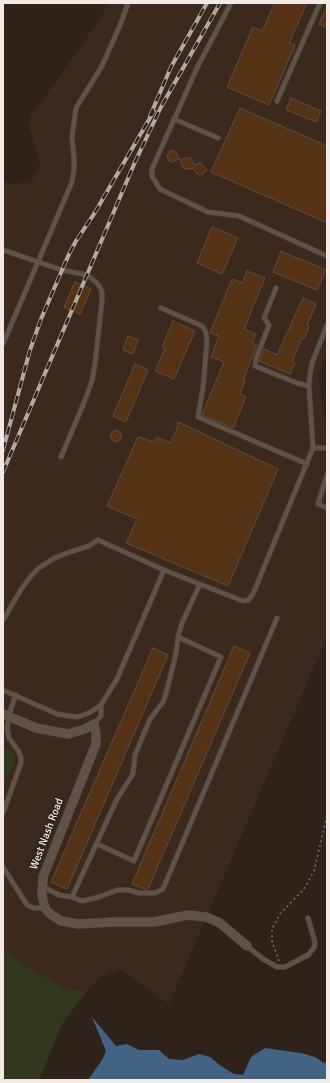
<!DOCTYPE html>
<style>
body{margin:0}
#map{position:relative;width:330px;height:1083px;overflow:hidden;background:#2e221a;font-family:Signika,sans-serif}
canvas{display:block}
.frame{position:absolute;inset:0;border:4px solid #f3eae5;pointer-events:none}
</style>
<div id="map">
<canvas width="330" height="1083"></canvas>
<div class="frame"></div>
</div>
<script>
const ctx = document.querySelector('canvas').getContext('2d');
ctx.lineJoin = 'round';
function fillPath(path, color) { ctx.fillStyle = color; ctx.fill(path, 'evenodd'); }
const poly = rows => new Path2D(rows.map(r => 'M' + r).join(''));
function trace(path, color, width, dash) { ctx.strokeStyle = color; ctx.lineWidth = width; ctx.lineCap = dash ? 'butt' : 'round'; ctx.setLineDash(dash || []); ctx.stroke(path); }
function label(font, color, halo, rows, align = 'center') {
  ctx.font = font + ' Signika,sans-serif'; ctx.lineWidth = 3; ctx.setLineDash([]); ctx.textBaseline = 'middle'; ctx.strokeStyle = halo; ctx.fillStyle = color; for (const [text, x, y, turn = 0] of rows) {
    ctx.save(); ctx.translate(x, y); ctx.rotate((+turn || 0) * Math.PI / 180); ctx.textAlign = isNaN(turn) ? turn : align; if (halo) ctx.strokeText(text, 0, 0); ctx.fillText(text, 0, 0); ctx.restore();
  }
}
fillPath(poly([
 [107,3,327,3,327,350,318,375,327,436,327,637,169,1004,120,969,99,978,87,991,66,989,3,952,3,180,11,184,31,183,40,165,28,121,102,16]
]), '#3b291e');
fillPath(poly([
 [3,746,8,748,14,754,15,759,3,787],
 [3,952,66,989,87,991,62,1024,39,1080,3,1080]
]), '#323820');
fillPath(poly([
 [92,1017,116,1046,127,1044,139,1050,159,1050,169,1059,183,1060,199,1054,210,1057,221,1066,234,1074,243,1075,251,1057,265,1048,301,1053,315,1057,324,1063,327,1062,327,1080,88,1080,102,1060,106,1051]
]), '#426384');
const building = poly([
 [275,3,307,3,289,43,295,45,269,105,227,87,253,27,262,31,275,3],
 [327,7,327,28,319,24,327,7],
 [291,98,321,111,316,122,286,110,291,98],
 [240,108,327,146,327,217,325,222,211,172,240,108],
 [170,151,173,151,177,153,179,159,172,162,169,161,167,156,170,151],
 [186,158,190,158,195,165,199,163,202,164,207,170,203,174,199,175,196,173,193,168,187,169,183,168,180,159,186,158],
 [212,227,238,238,222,274,197,263,212,227],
 [281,251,326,270,317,290,273,272,281,251],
 [247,271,265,278,244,329,256,334,252,343,257,345,243,380,245,381,240,394,246,397,233,428,202,415,224,362,211,357,219,336,210,333,232,279,242,283,247,271],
 [75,282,91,289,80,314,64,307,75,282],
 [303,298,316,304,307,326,309,327,304,339,302,338,292,361,295,362,290,374,259,361,260,360,264,349,277,355,303,298],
 [173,321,195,331,174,379,155,371,165,349,162,347,173,321],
 [128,336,138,340,133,354,123,350,128,336],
 [135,364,148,370,126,422,113,416,135,364],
 [178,422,278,469,228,586,126,543,137,519,107,506,138,437,155,442,157,437,170,443,177,429,178,422],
 '110.5 436a5.5 5.5 0 1 1 11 0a5.5 5.5 0 1 1-11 0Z',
 [234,646,250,653,148,889,145,889,132,884,234,646],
 [153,648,168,655,67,889,51,882,153,648]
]);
fillPath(building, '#553214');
trace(building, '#5b4d43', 1);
const service = poly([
 [231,3,197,68,152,169,152,176,160,189,208,212,239,216,327,256],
 [277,101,320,3],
 [174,119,218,138],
 [3,250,62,270,87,275,96,282,100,287,102,292,102,301,95,364,92,381,83,405,61,457],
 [276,288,264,318,269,325,256,359,255,366,297,383,309,386],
 [161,308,200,325,204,328,206,333,207,341,203,388,198,417,307,464],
 [3,344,72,182,74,170,74,158,72,137,76,108,102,66,121,23,128,3],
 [313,448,327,448],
 [327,475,318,504,327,508],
 [164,570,243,601,248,600,253,594,313,448,309,386,310,374,312,363,327,325],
 [3,620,22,588,32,575,39,568,51,560,64,554,89,546,98,540,164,570,117,679,101,705,89,713,77,717,57,714,3,690],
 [94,724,101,716,101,705],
 [3,813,21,763,21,758,19,752,9,738,7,727,11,708,16,695],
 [97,844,134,861,221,657,178,637],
 [3,867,27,905,33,908,45,908],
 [43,886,49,890,59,895,72,897,82,901,99,897,117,890,129,890,139,893,155,893,163,889,277,618],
 [72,897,117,799,133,774,135,755,150,719,163,702,167,690,176,653,178,637,182,623,200,584],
 [247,946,263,959,277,967,285,967,308,955,314,948,315,942,308,918]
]);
const minor = poly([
 [36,728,68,734,85,729,94,724,96,734,96,744,43,877,42,896,45,908,49,913,61,921,78,924,113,922,154,922,188,915,206,917,220,923,247,946]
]);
trace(service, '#473c36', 6);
trace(minor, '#473c36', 10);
trace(poly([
 [279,961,276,953,272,941,272,929,280,914,304,889,314,871,327,816]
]), '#7b7069', 1.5, [2, 3]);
trace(service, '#605149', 4.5);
trace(minor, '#605149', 9);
const rail = poly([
 [150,116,171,67,207,3],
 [3,450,30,350,41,319,69,254,76,241,94,214,154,111],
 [3,472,135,162,161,107,220,3]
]);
trace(rail, '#b3a9a3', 4);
trace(rail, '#2e221a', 2.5, [8]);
const minorBridge = poly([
 [3,714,36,728]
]);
trace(minorBridge, '#473c36', 10, []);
trace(minorBridge, '#605149', 9);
label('11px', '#f3eae5', '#2e221a', [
 ["West Nash Road",47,834,-69]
]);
</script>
